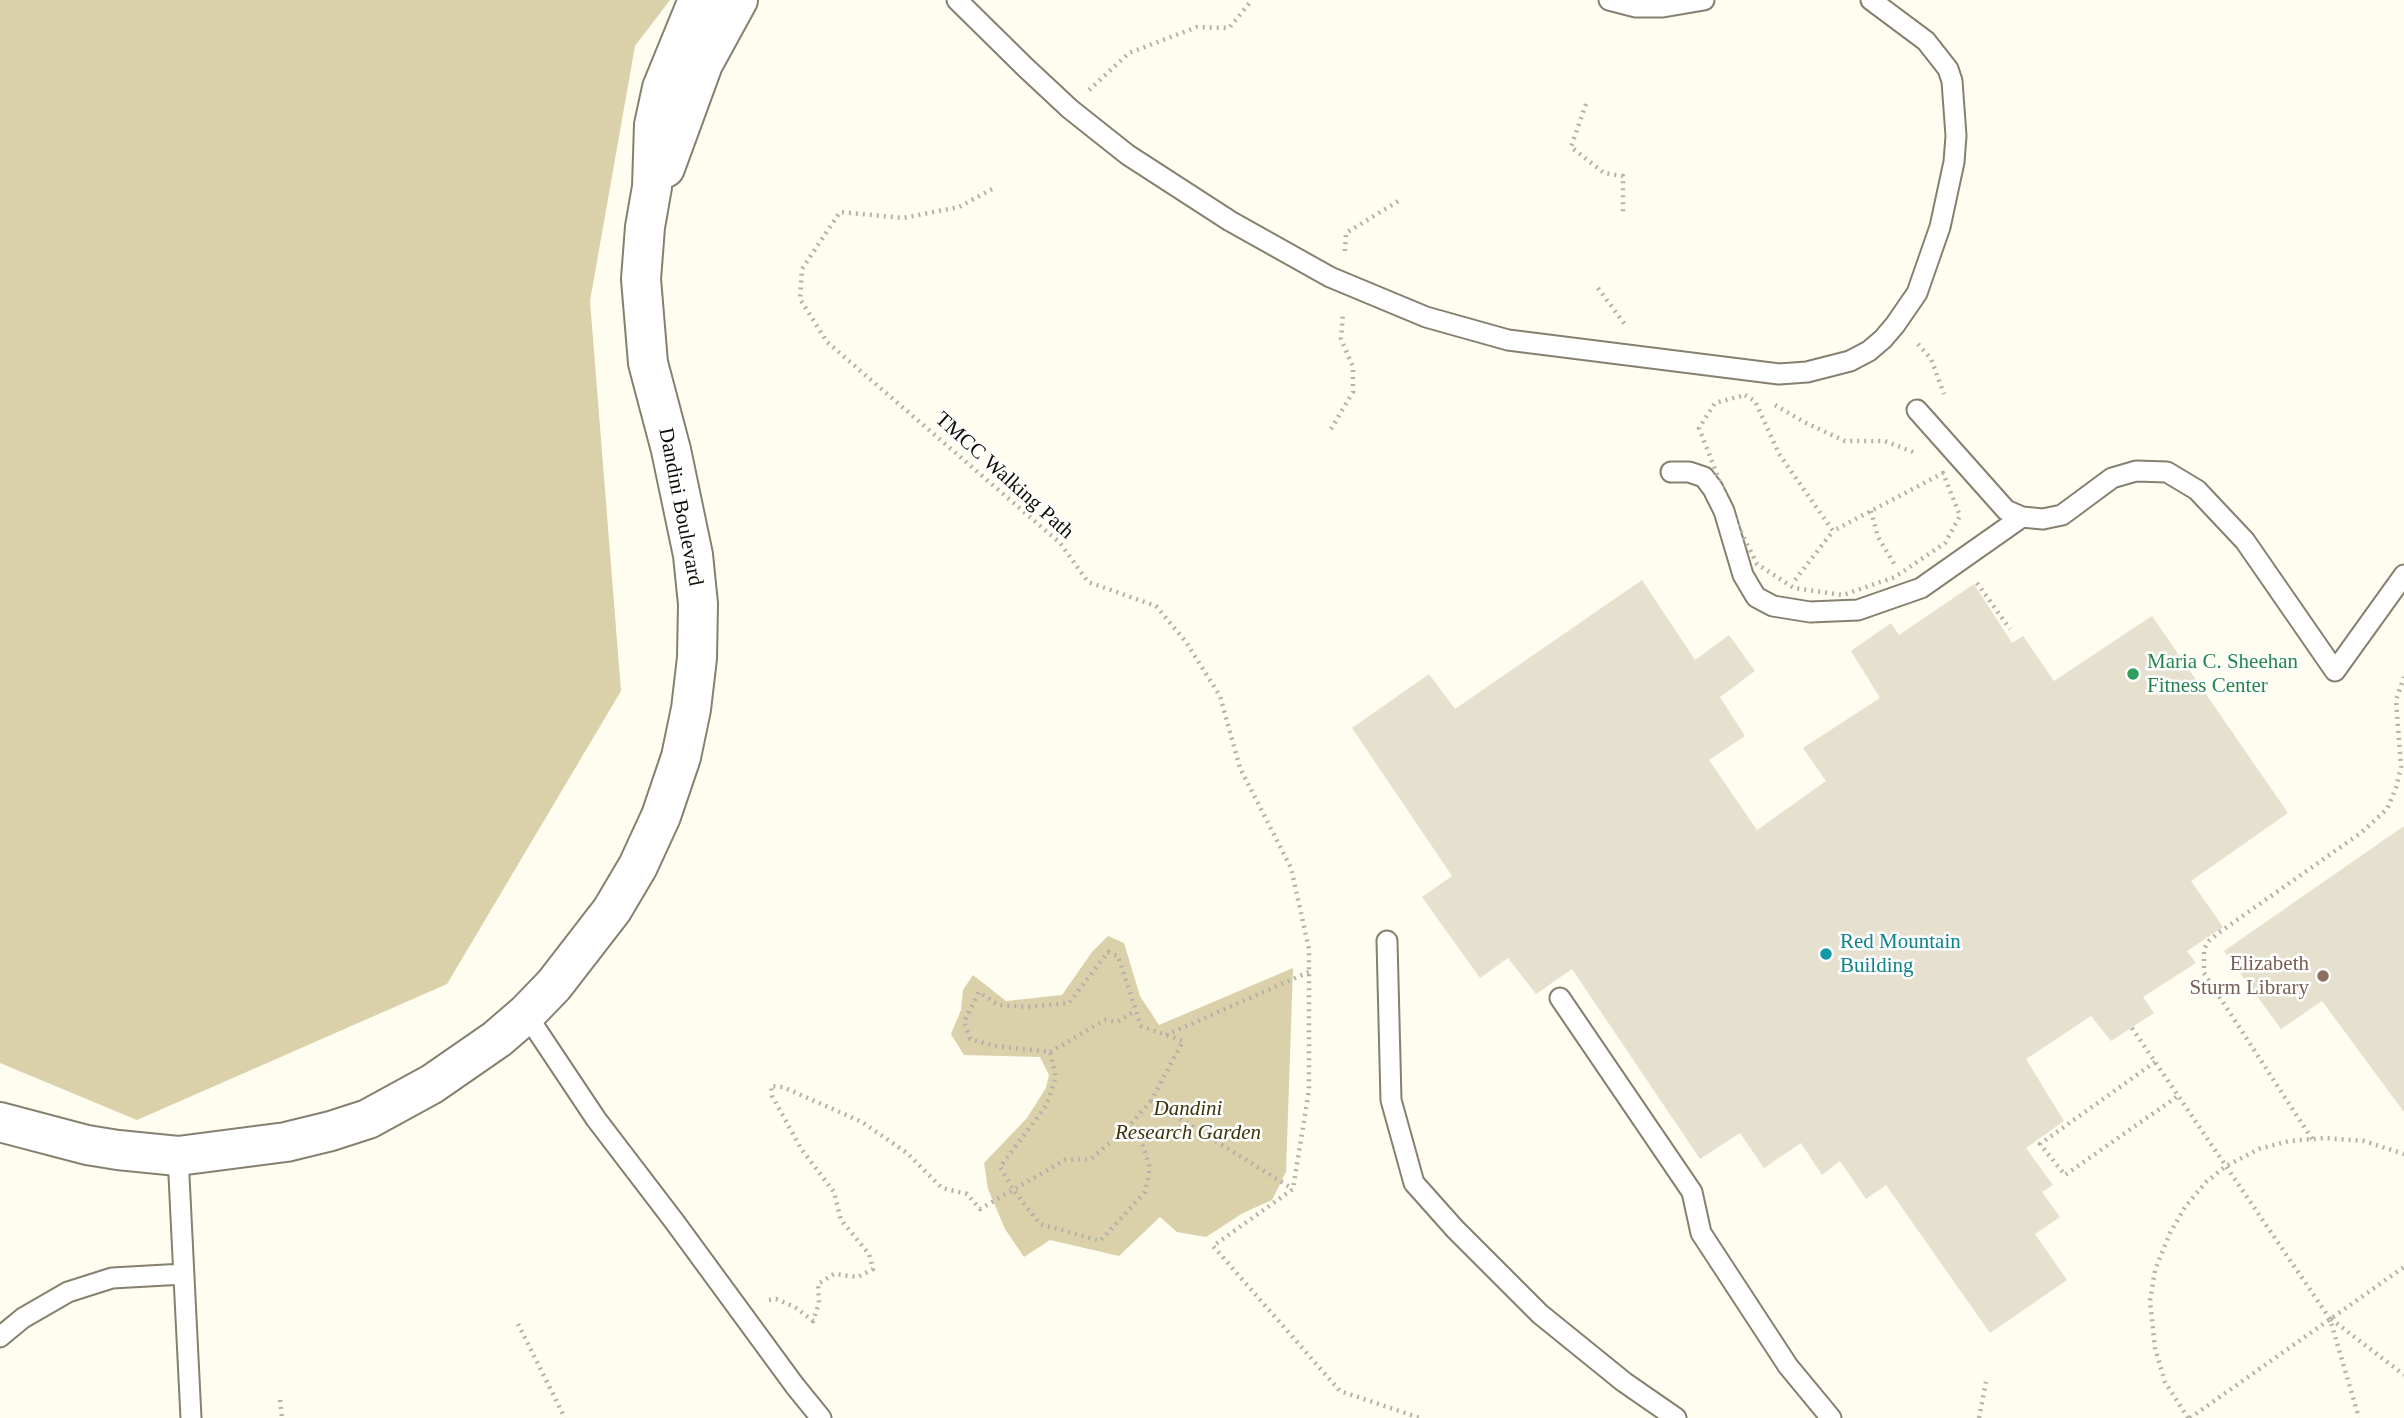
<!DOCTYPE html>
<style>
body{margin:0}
canvas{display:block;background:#fffcf0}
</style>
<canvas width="2404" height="1418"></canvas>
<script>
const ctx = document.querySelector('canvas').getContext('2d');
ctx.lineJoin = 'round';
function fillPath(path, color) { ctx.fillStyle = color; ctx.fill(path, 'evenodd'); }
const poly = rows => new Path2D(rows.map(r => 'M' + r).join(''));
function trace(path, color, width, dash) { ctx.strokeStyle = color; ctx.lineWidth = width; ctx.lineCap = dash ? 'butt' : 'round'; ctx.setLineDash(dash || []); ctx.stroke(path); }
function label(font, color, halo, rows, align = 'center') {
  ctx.font = font + ' "Times New Roman",serif'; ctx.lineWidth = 5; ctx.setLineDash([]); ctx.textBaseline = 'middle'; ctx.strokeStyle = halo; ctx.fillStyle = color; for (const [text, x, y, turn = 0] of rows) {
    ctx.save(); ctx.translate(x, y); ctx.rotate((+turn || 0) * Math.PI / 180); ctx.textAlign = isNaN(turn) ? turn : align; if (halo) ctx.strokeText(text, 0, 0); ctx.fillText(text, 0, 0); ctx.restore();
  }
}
fillPath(poly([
 [0,0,670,0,635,46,590,301,621,691,447,984,137,1120,0,1063],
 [1108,936,1124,943,1140,996,1159,1025,1293,968,1286,1172,1272,1200,1243,1213,1206,1237,1177,1232,1160,1217,1119,1256,1050,1240,1024,1257,1005,1229,988,1189,984,1163,1027,1118,1046,1088,1049,1075,1040,1057,964,1055,951,1034,961,1010,963,990,973,975,1006,1001,1062,995,1092,952]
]), '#dad1ab');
fillPath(poly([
 [1642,580,1695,660,1729,635,1755,671,1720,697,1745,736,1709,760,1757,830,1826,781,1803,748,1880,698,1851,651,1891,623,1899,635,1974,584,2012,643,2023,636,2054,681,2152,616,2288,813,2191,881,2223,927,2187,951,2196,963,2143,997,2154,1013,2111,1041,2091,1016,2026,1059,2064,1121,2026,1148,2053,1185,2042,1192,2060,1217,2035,1234,2067,1280,1990,1333,1886,1185,1866,1199,1840,1161,1822,1175,1801,1143,1764,1168,1740,1133,1700,1159,1572,969,1536,994,1508,958,1480,978,1422,897,1452,876,1352,728,1429,674,1455,709],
 [2404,826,2404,1112,2322,1001,2281,1029,2224,951]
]), '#e6e1ce');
const service = poly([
 [957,0,1025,67,1070,109,1128,155,1230,221,1330,277,1426,317,1508,340,1779,374,1807,372,1850,361,1869,351,1883,339,1895,325,1917,293,1940,227,1954,162,1956,136,1952,81,1948,69,1926,41,1871,0],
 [1609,0,1636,7,1663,7,1704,0],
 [1917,410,2006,510,2022,517,2043,519,2062,515,2112,478,2136,471,2167,472,2197,490,2245,541,2335,671,2404,575],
 [1671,472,1689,472,1704,477,1713,489,1724,511,1743,575,1756,597,1773,606,1810,612,1858,610,1921,588,2022,517],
 [1387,941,1391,1100,1414,1183,1455,1229,1540,1314,1624,1382,1676,1418],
 [1560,998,1692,1192,1701,1233,1788,1366,1831,1418],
 [526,1014,596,1119,674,1221,795,1386,821,1418],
 [178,1156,191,1418],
 [0,1337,23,1318,68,1292,112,1278,184,1274]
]);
const secondary = poly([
 [665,168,703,64,738,0],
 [0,1122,87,1145,118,1150,178,1156,286,1142,331,1131,368,1119,432,1084,497,1039,526,1014,554,985,612,910,638,866,661,816,681,757,691,709,697,658,698,604,693,555,671,450,648,363,641,279,645,227,652,187,654,125,662,88,698,0]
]);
trace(service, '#85806f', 23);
trace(secondary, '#85806f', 42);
trace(poly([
 [1089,90,1129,53,1197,27,1229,28,1252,0],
 [1586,104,1571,147,1604,173,1623,176,1623,212],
 [992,189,959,207,903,218,840,212,802,269,800,299,827,342,1060,543,1088,582,1156,606,1186,642,1220,696,1240,768,1291,868,1309,949,1309,1090,1293,1189,1213,1246,1340,1391,1420,1418],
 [1345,251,1346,233,1400,200],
 [1598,288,1626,326],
 [1918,344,1931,359,1944,394],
 [1745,395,1755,401,1779,454,1833,531,1943,473,1960,516,1945,543,1895,577,1843,595,1794,588,1757,564,1733,516,1699,428,1715,403,1745,395],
 [1775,405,1804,422,1845,441,1885,441,1913,452],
 [1331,429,1353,392,1353,367,1341,339,1343,313],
 [1871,511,1878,537,1896,567],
 [1795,580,1833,531],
 [1977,583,2010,629],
 [2132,1028,2330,1319,2359,1418],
 [1166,1035,1309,972],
 [1050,1052,1105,1020,1117,1022,1135,1011],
 [2155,1062,2040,1144,2065,1175,2178,1096],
 [1151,1101,1129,1126,1143,1146,1150,1168,1145,1192,1125,1214,1100,1241,1040,1224,1014,1191,1000,1167,1046,1106,1056,1077,1050,1052,995,1046,970,1039,964,1022,979,992,998,1005,1028,1007,1069,1003,1108,952,1118,956,1141,1026,1183,1041,1151,1101,1293,1189],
 [2312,1139,2204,973,2204,949,2209,941,2217,934,2362,832,2387,809,2396,788,2401,767,2396,700,2404,677],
 [769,1300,776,1299,795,1307,813,1321,819,1303,818,1284,834,1274,858,1277,873,1269,869,1254,841,1220,834,1192,802,1150,772,1096,771,1086,783,1087,862,1122,907,1153,942,1188,967,1194,980,1209,1065,1160,1091,1159,1129,1126],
 [2331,1319,2404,1375],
 [518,1324,565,1418],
 [280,1400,282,1418],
 [1979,1418,1986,1382],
 [2188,1418,2165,1382,2155,1348,2150,1301,2155,1270,2170,1233,2185,1207,2206,1182,2226,1166,2259,1149,2289,1141,2325,1138,2364,1141,2404,1154],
 [2190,1418,2404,1267]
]), '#b4b2a8', 4.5, [2, 5]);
trace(service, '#fff', 19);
trace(secondary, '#fff', 38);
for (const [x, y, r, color] of [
 [2133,674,7,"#2e9e5b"],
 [1826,954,7,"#0f9aa8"],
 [2323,976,7,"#8d6e63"]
]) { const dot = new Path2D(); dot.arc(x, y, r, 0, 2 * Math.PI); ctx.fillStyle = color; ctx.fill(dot); trace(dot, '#fff', 2.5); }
label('21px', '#0f0e07', '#fff', [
 ["TMCC Walking Path",1004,476,42],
 ["Dandini Boulevard",680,507,79]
]);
label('21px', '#27864d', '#fff', [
 ["Maria C. Sheehan",2147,662],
 ["Fitness Center",2147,686]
], 'left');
label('21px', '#0d838f', '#fff', [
 ["Red Mountain",1840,942],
 ["Building",1840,966]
], 'left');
label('21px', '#785e54', '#fff', [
 ["Elizabeth",2309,964],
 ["Sturm Library",2309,988]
], 'right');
label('italic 21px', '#3d340a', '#fff', [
 ["Dandini",1188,1109],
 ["Research Garden",1188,1133]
]);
</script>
